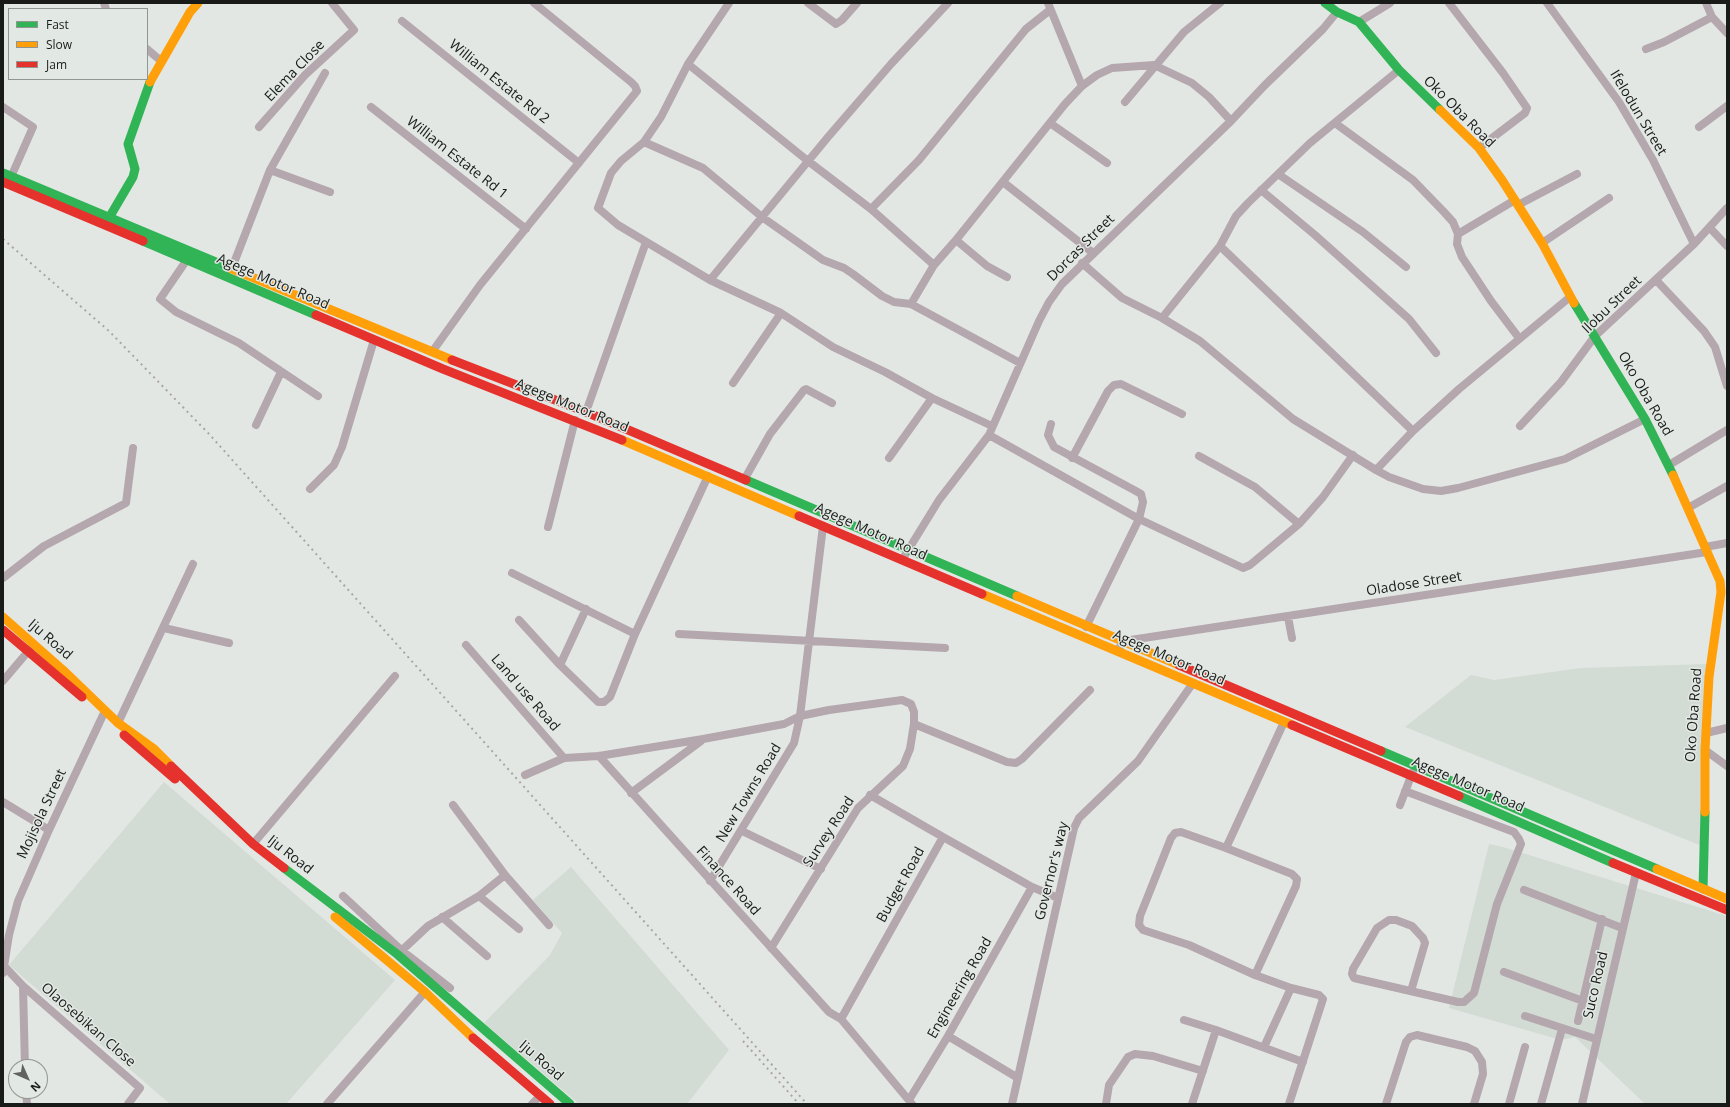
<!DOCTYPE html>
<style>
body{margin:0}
#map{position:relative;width:1730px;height:1107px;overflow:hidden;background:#e3e7e4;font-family:"Open Sans",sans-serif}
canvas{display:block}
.frame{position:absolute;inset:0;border:4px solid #191b19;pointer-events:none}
.legend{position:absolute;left:8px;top:8px;width:140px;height:72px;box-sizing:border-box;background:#e2e8e3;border:1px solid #929692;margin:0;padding:5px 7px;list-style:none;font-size:12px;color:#191b19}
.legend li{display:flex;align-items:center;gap:8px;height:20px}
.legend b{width:20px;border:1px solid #929692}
.north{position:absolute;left:8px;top:1059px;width:40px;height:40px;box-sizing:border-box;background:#e2e8e3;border:1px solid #929692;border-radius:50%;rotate:135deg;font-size:11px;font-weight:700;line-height:16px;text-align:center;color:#191b19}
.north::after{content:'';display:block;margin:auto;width:14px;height:18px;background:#606260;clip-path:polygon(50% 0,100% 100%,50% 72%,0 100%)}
</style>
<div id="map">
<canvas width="1730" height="1107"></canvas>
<div class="frame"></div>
<ul class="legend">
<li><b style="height:5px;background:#30b455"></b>Fast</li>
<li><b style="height:5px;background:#ff9f0a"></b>Slow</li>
<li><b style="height:5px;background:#e5322d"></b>Jam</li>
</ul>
<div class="north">N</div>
</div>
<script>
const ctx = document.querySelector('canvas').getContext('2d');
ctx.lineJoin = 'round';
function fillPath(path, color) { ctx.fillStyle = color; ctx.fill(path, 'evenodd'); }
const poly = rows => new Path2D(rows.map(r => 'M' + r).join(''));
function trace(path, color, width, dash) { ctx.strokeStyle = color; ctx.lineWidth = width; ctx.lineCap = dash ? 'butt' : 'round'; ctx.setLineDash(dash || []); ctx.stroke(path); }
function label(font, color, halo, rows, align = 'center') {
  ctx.font = font + ' "Open Sans",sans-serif'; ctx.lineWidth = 3; ctx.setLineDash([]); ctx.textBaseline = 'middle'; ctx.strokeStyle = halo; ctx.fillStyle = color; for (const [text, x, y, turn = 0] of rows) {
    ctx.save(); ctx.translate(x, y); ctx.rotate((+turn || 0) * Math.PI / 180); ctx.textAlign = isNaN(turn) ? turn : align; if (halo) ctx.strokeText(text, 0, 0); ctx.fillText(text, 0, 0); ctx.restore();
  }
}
fillPath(poly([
 [1708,664,1707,848,1405,727,1471,675,1494,680,1581,668],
 [164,782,395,980,286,1104,170,1104,9,965],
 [1489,844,1503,847,1727,916,1727,1104,1645,1104,1575,1037,1561,1040,1449,1008],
 [571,867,729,1050,687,1104,579,1104,484,1023,550,955,562,933,533,900]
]), '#d2dbd4');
trace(poly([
 [104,3,106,9],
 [729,3,688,64,661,117,644,142,621,161,611,173,598,208,618,225,710,280,781,313,833,347,885,372,932,398,992,426],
 [808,3,836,24,842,20,857,3],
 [1048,3,1082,86],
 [1449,3,1503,73,1527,108,1525,113,1479,148],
 [1547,3,1619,102,1653,160,1694,244],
 [1706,3,1712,17,1727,33],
 [402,21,579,163],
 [1359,22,1390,3],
 [147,49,161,61],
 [1646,49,1664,42,1712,17],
 [688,64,808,161,871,209,934,265],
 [1125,102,1184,32,1220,3],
 [3,107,33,127,11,177],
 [371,107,526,229],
 [1050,123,1107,163],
 [1335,123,1413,180,1444,212,1453,222,1458,234,1457,244,1462,257,1491,301,1519,338],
 [259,127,305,75,354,30,332,3],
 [1699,127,1727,106],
 [644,142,703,168,762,217,823,260,844,268,853,274,882,296,894,302,911,304,1020,363],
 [270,170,330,192],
 [1278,174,1363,232,1406,267],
 [1003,182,1093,253],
 [1261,190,1315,235,1409,319,1436,353],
 [1518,205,1577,174],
 [871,209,919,160,1026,29,1050,10],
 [1710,228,1727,246],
 [1458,234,1515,200],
 [956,240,987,266,1007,277],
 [1542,243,1609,198],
 [1220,246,1413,431],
 [186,261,160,299,176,312,239,343,318,396],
 [1082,263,1122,298,1162,318,1200,341,1293,419,1376,470,1389,477,1423,489,1441,491,1458,488,1565,459,1645,419],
 [232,268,270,170,325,73],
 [710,280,828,137,891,64,948,3],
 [1656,280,1704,331,1715,347,1727,386],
 [911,304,934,265,956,240,1065,104,1082,86,1097,75,1112,68,1154,65,1192,83,1209,97,1231,121],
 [1162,318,1220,246,1236,216,1248,203,1310,143,1399,70],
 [432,352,480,285,637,91,635,86,631,82,534,3],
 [733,383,781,313],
 [586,412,646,242],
 [1051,424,1048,435,1054,447,1134,490,1141,494,1143,502,1139,519,1086,627],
 [256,425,281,372],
 [1520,426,1561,382,1595,336,1694,244,1727,208],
 [989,435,1139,519,1243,568,1250,565,1299,524,1323,497,1353,455],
 [1199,456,1255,487,1299,524],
 [889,458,932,398],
 [1072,458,1108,391,1114,385,1121,384,1182,414],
 [1669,465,1727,430],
 [1376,470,1413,431,1459,389,1570,297],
 [744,480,770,434,804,390,806,389,832,403],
 [310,489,334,465,342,447,374,340],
 [1688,508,1727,486],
 [548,527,575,420],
 [1705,547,1727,543],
 [902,560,939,500,989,435,1039,321,1049,302,1062,284,1231,121,1265,85,1323,29,1337,12],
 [512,573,635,634],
 [3,578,44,546,126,503,133,448],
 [1288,617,1292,638],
 [519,620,560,665,598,702,604,702,610,697,635,634,708,476],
 [164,628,229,643],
 [679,634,945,648],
 [466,645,564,758],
 [1117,651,1124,641,1707,552],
 [560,665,586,609],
 [3,681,31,648],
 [118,723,193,564],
 [914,724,1007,762,1016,763,1022,759,1090,690],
 [1706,733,1727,728],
 [1705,750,1727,766],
 [599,756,829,1012,841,1019,912,1104],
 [525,775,564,758,599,756,703,739,784,724,800,716,829,710,902,700,911,704,914,712,914,724,910,749,903,766,858,808,771,948],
 [1405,791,1514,832,1519,839,1521,844,1497,904,1474,993,1464,1002,1458,1002,1354,978,1352,974,1353,969,1377,928,1389,920,1396,920,1412,926,1423,938,1425,943,1411,991],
 [631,793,701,741],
 [3,802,49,830],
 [453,805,505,875,549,925],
 [1400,805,1413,771],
 [742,831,821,869],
 [943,837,1032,887,1058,898],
 [253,844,395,676],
 [1226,848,1284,722],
 [710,881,794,743,800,716,823,526],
 [1524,890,1622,928],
 [343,896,401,950,450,988],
 [479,896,519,929],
 [442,917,487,956],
 [398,954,428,926,479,896,505,875],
 [5,967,23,986,140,1088,128,1104],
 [1504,972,1583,1001],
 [3,973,9,935,18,901,49,830,103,715],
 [1255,975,1296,886,1297,879,1292,874,1226,848,1181,832,1175,833,1171,838,1140,916,1139,925,1143,930,1189,945,1255,975,1291,988,1319,995,1323,999,1289,1104],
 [23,986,25,1067],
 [1525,1016,1596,1039],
 [841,1019,943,837,870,795],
 [1184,1020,1216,1030,1303,1062],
 [1578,1021,1602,919],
 [948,1036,1018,1078],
 [1264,1047,1291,988],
 [26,1091,27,1104],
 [909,1100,948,1036,1032,887],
 [327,1104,425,992],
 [532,1104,540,1096],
 [1012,1104,1074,828,1079,818,1138,761,1193,683],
 [1106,1104,1109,1085,1128,1057,1135,1054,1153,1056,1203,1071],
 [1192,1104,1216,1030],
 [1386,1104,1406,1042,1410,1037,1417,1035,1467,1047,1475,1051,1482,1062,1483,1074,1474,1104],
 [1509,1104,1525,1047],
 [1541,1104,1562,1029],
 [1582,1104,1636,873]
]), '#b4a7ad', 8);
trace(poly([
 [1325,3,1337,12,1359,22,1399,70,1440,110],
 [3,173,230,268],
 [106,223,133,177,135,169,128,144,150,82],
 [143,241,316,315],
 [1574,303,1645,419,1673,475],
 [746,480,1017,596],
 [1381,751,1657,869],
 [1459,796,1613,863],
 [284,868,397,954,570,1104],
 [1703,889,1705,812]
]), '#30b455', 9);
trace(poly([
 [150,82,190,12,198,3],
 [1440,110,1479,148,1502,180,1542,243,1574,303],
 [230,268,452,360],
 [622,440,799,516],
 [1673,475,1720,581,1721,592,1709,677,1705,750,1705,812],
 [982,594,1292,725],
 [1017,596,1179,665],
 [3,617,63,670,118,723,154,749,171,766],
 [1657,869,1727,899],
 [335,917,425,992,473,1038]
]), '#ff9f0a', 9);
trace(poly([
 [3,182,143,241],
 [316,315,443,369,622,440],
 [452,360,586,412,746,480],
 [799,516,982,594],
 [3,630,82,697],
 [1179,665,1381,751],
 [1292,725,1459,796],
 [124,735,175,779],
 [171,766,253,844,284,868],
 [1613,863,1727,910],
 [473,1038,550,1104]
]), '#e5322d', 9);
trace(poly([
 [3,239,109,331,210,435,807,1104],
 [743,1041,799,1104]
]), '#aaa4a7', 2, [2, 4]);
label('14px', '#191b19', '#e2e8e3', [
 ["Elema Close",295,71,-46],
 ["William Estate Rd 2",499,82,39],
 ["Oko Oba Road",1459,112,45],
 ["Ifelodun Street",1638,113,59],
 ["William Estate Rd 1",457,158,38],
 ["Dorcas Street",1081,248,-45],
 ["Agege Motor Road",273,282,23],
 ["Ilobu Street",1612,305,-44],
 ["Oko Oba Road",1645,394,60],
 ["Agege Motor Road",572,406,22],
 ["Agege Motor Road",871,532,24],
 ["Oladose Street",1414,584,-9],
 ["Iju Road",50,640,41],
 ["Agege Motor Road",1169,658,23],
 ["Land use Road",525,693,49],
 ["Oko Oba Road",1694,715,-86],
 ["Agege Motor Road",1468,785,23],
 ["New Towns Road",749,793,-59],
 ["Mojisola Street",42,814,-65],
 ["Survey Road",829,832,-57],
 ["Iju Road",290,855,38],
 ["Governor's way",1052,871,-76],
 ["Finance Road",728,881,48],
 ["Budget Road",901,885,-61],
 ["Suco Road",1596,985,-77],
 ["Engineering Road",960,988,-60],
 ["Olaosebikan Close",88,1025,41],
 ["Iju Road",541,1061,41]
]);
</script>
